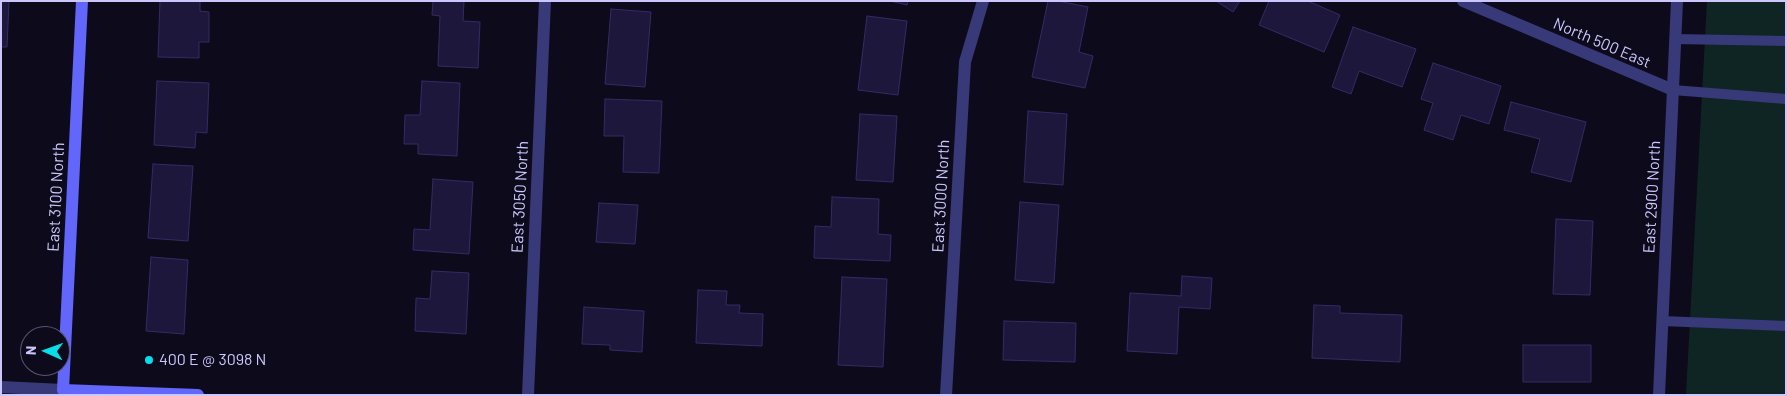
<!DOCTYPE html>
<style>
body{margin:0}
#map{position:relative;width:1787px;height:396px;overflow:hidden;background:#0d0b1b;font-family:Barlow,sans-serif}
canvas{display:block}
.frame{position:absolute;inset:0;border:2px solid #cbc7fd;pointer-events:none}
.north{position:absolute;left:20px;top:326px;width:50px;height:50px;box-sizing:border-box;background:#0d0b1b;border:1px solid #595675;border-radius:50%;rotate:272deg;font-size:14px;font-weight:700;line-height:20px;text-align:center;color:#cbc7fd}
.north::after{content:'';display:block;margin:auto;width:18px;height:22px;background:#08dee8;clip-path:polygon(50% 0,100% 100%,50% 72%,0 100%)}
</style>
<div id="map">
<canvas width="1787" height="396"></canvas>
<div class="frame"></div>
<div class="north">N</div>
</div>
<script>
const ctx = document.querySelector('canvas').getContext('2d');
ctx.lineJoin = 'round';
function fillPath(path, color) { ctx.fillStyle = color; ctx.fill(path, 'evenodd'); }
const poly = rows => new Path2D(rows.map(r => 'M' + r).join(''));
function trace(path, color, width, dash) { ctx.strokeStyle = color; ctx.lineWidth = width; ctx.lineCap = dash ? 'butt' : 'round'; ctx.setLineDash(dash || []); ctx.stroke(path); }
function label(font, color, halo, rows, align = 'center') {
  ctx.font = font + ' Barlow,sans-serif'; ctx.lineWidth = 5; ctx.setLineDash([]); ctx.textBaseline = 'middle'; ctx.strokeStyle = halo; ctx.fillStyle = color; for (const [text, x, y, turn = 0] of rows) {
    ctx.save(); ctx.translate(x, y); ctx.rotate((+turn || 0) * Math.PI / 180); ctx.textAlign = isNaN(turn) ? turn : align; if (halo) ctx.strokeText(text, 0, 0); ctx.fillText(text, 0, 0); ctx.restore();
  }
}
fillPath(poly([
 [1707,1,1786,1,1786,395,1686,395]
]), '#0f2523');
const building = poly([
 [1,1,9,1,7,47,1,47,1,1],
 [160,1,200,1,200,11,209,12,209,42,199,42,199,58,158,57,160,1],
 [433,1,464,1,463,21,480,22,478,68,438,66,440,16,432,15,433,1],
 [890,1,908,1,907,5,890,1],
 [1048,1,1058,1,1088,7,1079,52,1093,56,1085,88,1032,77,1048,1],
 [1216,1,1240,1,1233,12,1216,1],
 [1269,1,1308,1,1340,15,1324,52,1259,25,1269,1],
 [611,9,651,12,645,87,605,84,611,9],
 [867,16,907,21,898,95,858,90,867,16],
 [1353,27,1416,49,1402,87,1359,71,1351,94,1332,87,1353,27],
 [1433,63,1501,86,1489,124,1461,115,1453,140,1424,130,1433,103,1421,99,1433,63],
 [157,81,209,83,207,133,196,132,195,148,154,145,157,81],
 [422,81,460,83,457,156,418,154,418,144,404,144,405,115,420,115,422,81],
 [605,99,662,101,659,173,623,172,624,136,604,136,605,99],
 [1511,102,1586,122,1571,182,1531,172,1540,139,1504,130,1511,102],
 [1028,111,1067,114,1063,185,1024,182,1028,111],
 [860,114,897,116,893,182,856,180,860,114],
 [153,164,193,166,188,241,148,238,153,164],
 [433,179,473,182,469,254,413,250,414,229,430,230,433,179],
 [832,197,879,199,878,234,891,235,890,261,814,258,815,226,831,227,832,197],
 [1020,202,1059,205,1054,283,1015,280,1020,202],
 [599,203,638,205,635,244,596,242,599,203],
 [1556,219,1593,221,1590,295,1553,294,1556,219],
 [151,257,188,260,184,334,146,331,151,257],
 [432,271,469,273,466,334,415,331,416,298,430,299,432,271],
 [1182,276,1212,278,1210,309,1179,307,1177,354,1127,351,1130,293,1181,296,1182,276],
 [842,277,887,279,883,367,838,365,842,277],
 [698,290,727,291,726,305,740,305,739,313,763,314,762,346,696,343,698,290],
 [1314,305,1340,306,1340,313,1402,315,1400,362,1312,358,1314,305],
 [584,307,644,311,642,352,610,350,610,345,582,344,584,307],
 [1004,321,1076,323,1075,362,1003,360,1004,321],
 [1523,345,1591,345,1591,382,1523,382,1523,345]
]);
fillPath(building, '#1d183b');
trace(building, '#342b66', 1);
trace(poly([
 [1675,39,1786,41],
 [1673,90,1786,99],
 [1662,321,1786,326]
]), '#383979', 10);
trace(poly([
 [1463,1,1673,90],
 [528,395,545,1],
 [946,395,965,62,983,1],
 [1659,395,1677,1]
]), '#383979', 12);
trace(poly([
 [1,387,63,390,63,395]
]), '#383979', 12);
trace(poly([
 [82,1,63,390,198,395]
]), '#6266fa', 12);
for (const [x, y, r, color] of [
 [149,360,5,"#08dee8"]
]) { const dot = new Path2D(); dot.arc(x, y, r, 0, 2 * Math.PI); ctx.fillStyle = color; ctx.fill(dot); trace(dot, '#0d0b1b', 2); }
label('16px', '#cbc7fd', '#0d0b1b', [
 ["North 500 East",1602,43,23],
 ["East 3000 North",941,196,-87],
 ["East 3100 North",56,197,-87],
 ["East 3050 North",520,197,-87],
 ["East 2900 North",1652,197,-87]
]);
label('16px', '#cbc7fd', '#0d0b1b', [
 ["400 E @ 3098 N",159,360]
], 'left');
</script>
